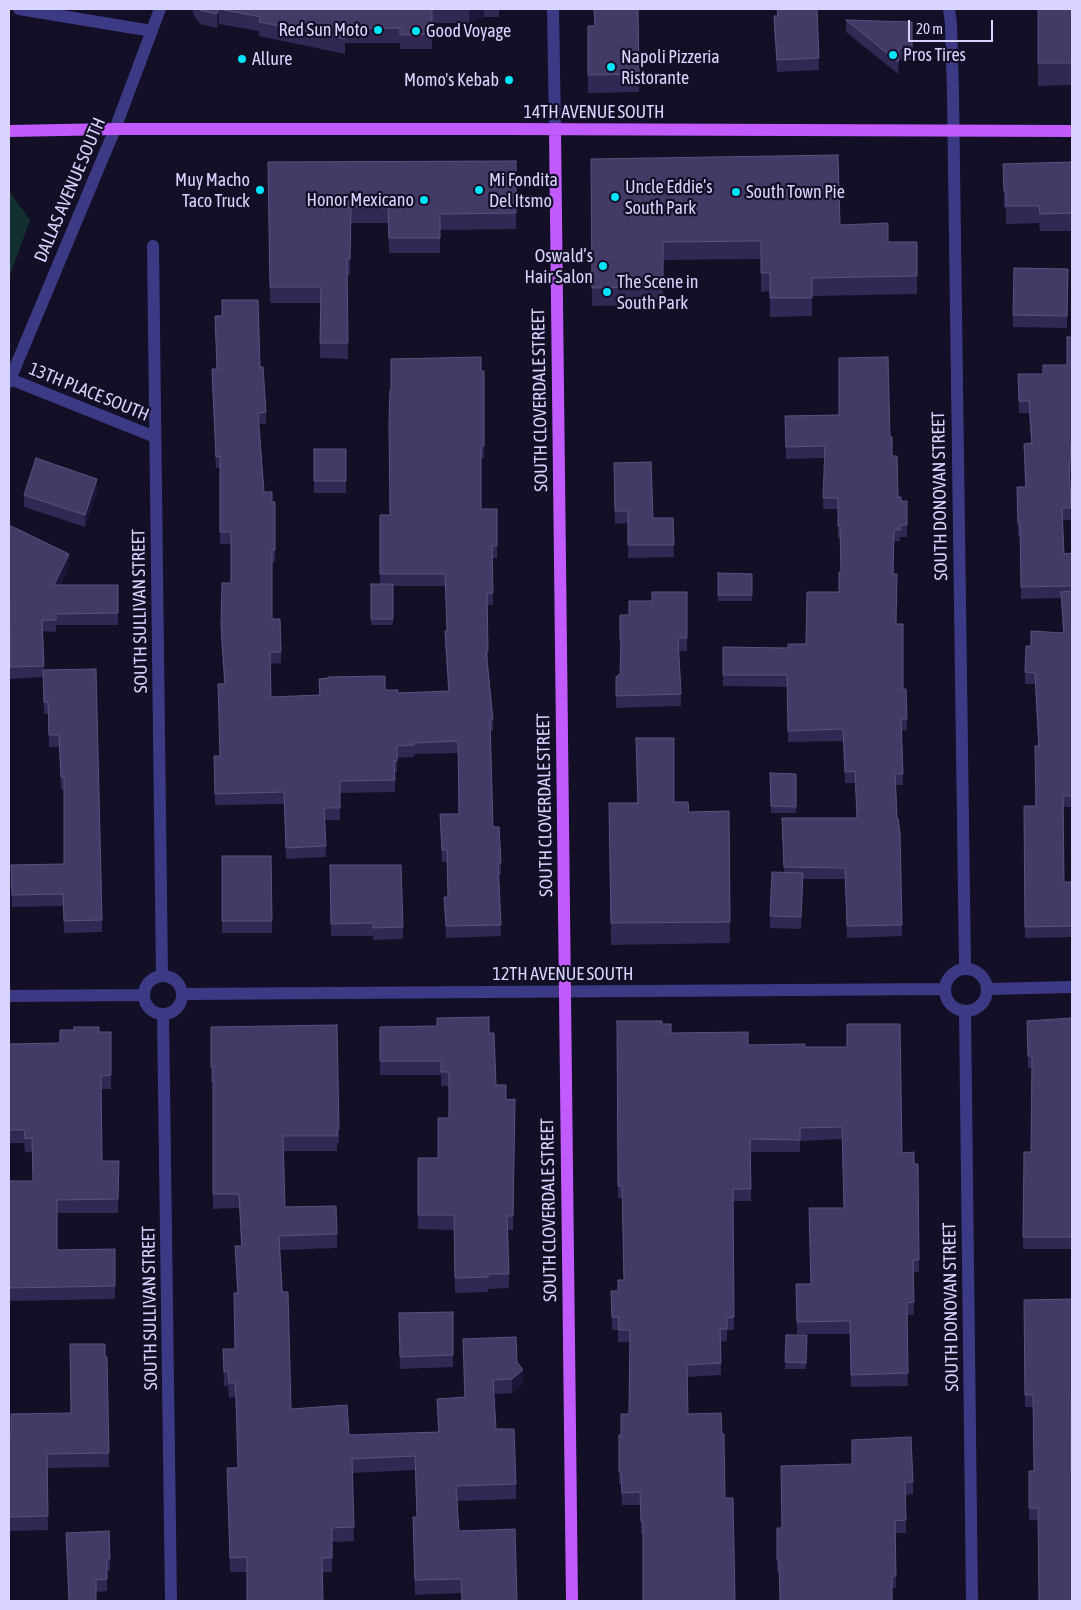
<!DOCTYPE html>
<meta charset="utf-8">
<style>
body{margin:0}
#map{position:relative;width:1081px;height:1610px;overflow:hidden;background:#130f26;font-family:"Asap Condensed",sans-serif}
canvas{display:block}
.frame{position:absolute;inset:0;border:10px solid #d9d4ff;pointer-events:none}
.scale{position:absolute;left:908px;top:20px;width:85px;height:22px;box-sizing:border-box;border:2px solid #d9d4ff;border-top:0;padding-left:6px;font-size:15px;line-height:18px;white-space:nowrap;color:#d9d4ff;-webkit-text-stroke:4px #130f26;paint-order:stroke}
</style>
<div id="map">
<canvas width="1081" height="1610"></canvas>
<div class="frame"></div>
<div class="scale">20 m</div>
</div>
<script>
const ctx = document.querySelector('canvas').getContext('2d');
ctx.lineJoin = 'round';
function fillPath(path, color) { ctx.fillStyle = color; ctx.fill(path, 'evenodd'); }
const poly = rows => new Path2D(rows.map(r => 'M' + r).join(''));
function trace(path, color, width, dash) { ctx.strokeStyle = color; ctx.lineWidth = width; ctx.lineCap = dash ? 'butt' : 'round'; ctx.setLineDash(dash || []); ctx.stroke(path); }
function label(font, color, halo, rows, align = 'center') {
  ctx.font = font + ' "Asap Condensed",sans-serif'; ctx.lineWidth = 4.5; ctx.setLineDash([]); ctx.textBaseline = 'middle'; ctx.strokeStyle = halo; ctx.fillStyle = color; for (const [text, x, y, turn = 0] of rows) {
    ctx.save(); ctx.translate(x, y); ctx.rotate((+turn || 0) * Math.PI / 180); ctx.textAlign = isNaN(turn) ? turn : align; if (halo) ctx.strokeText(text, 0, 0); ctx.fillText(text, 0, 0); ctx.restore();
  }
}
fillPath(poly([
 [9,191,30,220,9,278]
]), '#12302f');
trace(poly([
 [19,9,152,31],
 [553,9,555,129],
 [949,9,951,24,953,93,965,968],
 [153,246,162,976],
 [10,379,155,437],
 [9,382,115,129,160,9],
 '945 990a21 21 0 1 1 42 0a21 21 0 1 1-42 0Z',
 '144 995a19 19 0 1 1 38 0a19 19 0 1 1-38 0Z',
 [988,989,1072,987],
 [182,994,945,989],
 [9,996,144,995],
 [965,1011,972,1601],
 [163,1014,171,1601]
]), '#3d3a85', 12);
trace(poly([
 [555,129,572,1601],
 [9,131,115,129,509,129,1072,131]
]), '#c25bff', 12);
fillPath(poly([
 [193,9,499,9,499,17,484,17,469,23,432,23,432,49,400,49,400,43,345,43,345,54,259,36,259,31,219,24,217,28,200,24,193,14],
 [638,9,639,92,588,93,588,26,594,26],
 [777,9,817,9,819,70,777,72,774,28,774,16,777,16],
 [1038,9,1072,9,1072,85,1038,86],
 [846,20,912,22,912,60,899,60,898,74,846,32],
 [1072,153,1072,231,1040,231,1039,223,1006,224,1006,208,1004,209,1003,164,1072,162],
 [591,159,888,242,917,242,917,294,812,296,812,316,770,317,770,291,761,292,761,259,663,260,663,305,592,306],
 [516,161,516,229,440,230,440,253,389,253,388,223,351,223,350,275,347,275,348,359,320,358,320,303,270,303,268,162],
 [1068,269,1067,328,1013,327,1013,315],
 [215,316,260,367,266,412,266,424,259,424,264,492,272,502,275,502,275,562,272,562,272,619,281,652,281,663,270,664,271,697,319,695,319,679,398,693,448,691,445,643,445,631,447,631,445,586,393,586,393,625,371,625,371,584,380,584,380,515,390,515,481,371,484,371,484,458,481,458,481,509,497,509,497,558,492,558,493,605,488,605,488,662,493,720,493,731,490,731,493,827,501,863,501,875,499,875,501,936,446,938,444,897,448,897,447,862,442,862,440,814,459,814,458,753,414,754,414,757,397,758,397,772,395,772,395,792,340,793,340,820,325,820,326,857,286,859,284,804,215,805,214,768,220,756,224,684,221,637,222,583,231,583,231,544,220,544,220,468,216,468,212,381,212,369,217,369],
 [1072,337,1072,459,1071,459,1071,473,1069,473,1071,520,1062,520,1064,554,1072,553,1072,807,1064,807,1064,882,1072,882,1072,937,1025,938,1024,806,1035,806,1038,746,1035,684,1025,684,1025,672,1031,646,1063,633,1061,598,1021,599,1020,536,1018,536,1017,487,1025,487,1024,444,1031,443,1029,413,1019,413,1018,374,1043,374,1067,365],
 [785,428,890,437,898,497,901,501,907,501,907,537,900,537,900,541,894,541,893,574,896,624,903,689,906,689,907,730,901,731,903,785,896,785,897,818,900,833,902,936,847,938,845,879,803,879,801,929,770,928,770,916,784,872,782,818,857,818,855,783,845,783,843,741,788,742,787,687,723,686,723,647,788,648,806,644,839,592,841,572,840,538,838,538,838,509,823,509,825,458,786,459],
 [314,449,346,449,346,493,314,493],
 [614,475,653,518,673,518,674,557,628,558,628,523,615,524],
 [97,491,85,527,24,507,24,495],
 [69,565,60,585,118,585,118,625,56,625,56,632,43,631,44,669,102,920,102,932,64,933,63,906,12,907,11,865,64,864,64,789,61,789,59,747,49,747,48,714,44,714,43,677,10,679,9,623],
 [718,573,752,574,752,601,718,601],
 [687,592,687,651,679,651,681,706,616,708,616,677,620,674,621,651,620,651,620,615,629,615,652,601],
 [636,738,674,802,689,812,729,811,730,943,611,945,609,803,637,803],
 [770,773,796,774,796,813,771,813],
 [222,856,271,856,272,933,222,933],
 [330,865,403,927,403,939,373,940,373,936,331,936],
 [1072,1018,1072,1249,1023,1249,1024,1152,1031,1152,1032,1068,1028,1068,1027,1033],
 [617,1021,662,1024,671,1033,748,1045,805,1047,902,1153,914,1164,918,1164,919,1272,913,1272,914,1315,907,1315,908,1386,851,1387,850,1334,797,1334,796,1284,810,1284,844,1208,842,1139,800,1141,800,1152,751,1152,751,1201,733,1201,734,1330,727,1330,727,1341,721,1342,721,1375,687,1377,643,1534,641,1534,640,1505,622,1505,621,1484,619,1484,619,1435,621,1435,629,1414,630,1342,618,1342,618,1330,612,1330,611,1291,618,1291,624,1280,622,1198,618,1198],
 [211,1027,339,1129,339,1143,337,1143,337,1151,283,1151,285,1207,337,1234,337,1248,280,1250,291,1409,349,1435,438,1432,437,1399,464,1397,463,1339,517,1362,523,1384,512,1393,494,1394,496,1429,516,1484,516,1499,457,1501,459,1531,517,1601,462,1601,461,1593,415,1595,413,1532,413,1517,417,1517,415,1470,352,1473,354,1541,332,1542,332,1572,230,1572,227,1468,238,1468,236,1412,235,1397,229,1398,228,1386,224,1386,223,1349,235,1349,237,1293,235,1246,241,1246,239,1208,213,1209,213,1082,211,1082],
 [380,1027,489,1033,496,1085,506,1100,515,1099,513,1230,508,1230,509,1288,488,1289,488,1292,455,1293,454,1230,418,1229,418,1158,438,1158,449,1118,449,1086,441,1086,441,1075,380,1075],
 [99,1032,111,1032,111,1089,101,1089,102,1161,119,1161,118,1213,57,1213,57,1250,115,1249,115,1299,9,1301,9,1181,33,1181,32,1152,25,1152,24,1143,9,1143,9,1044,60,1043],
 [1072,1299,1038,1520,1029,1520,1029,1471,1034,1471,1033,1407,1025,1407,1024,1300],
 [453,1312,453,1367,400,1369,399,1325],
 [786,1335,807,1335,806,1369,785,1369],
 [105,1357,107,1357,109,1467,47,1468,48,1530,9,1531,9,1436,11,1436,71,1413],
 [781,1466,913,1482,913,1494,906,1495,906,1533,895,1533,896,1588,892,1588,892,1601,780,1601,779,1572,777,1572,777,1528,782,1528],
 [66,1533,110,1559,110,1571,107,1571,107,1591,96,1592,96,1601,50,1601,69,1601]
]), '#312854');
fillPath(poly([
 [219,9,219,24,217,28,217,14],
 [469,9,484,9,484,17,469,23],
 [97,479,97,491,85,527,85,515],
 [69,554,69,565,54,596,54,585],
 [523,1370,523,1384,512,1393,512,1379]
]), '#1d163a');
const building = poly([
 [199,9,432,9,432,34,400,35,400,28,345,29,345,39,259,22,261,17,219,9,217,14,200,10,199,9],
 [594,9,638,9,639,74,588,75,588,26,595,26,594,9],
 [777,9,817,9,819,58,777,60,774,16,778,16,777,9],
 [1038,9,1072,9,1072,63,1038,63,1038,9],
 [846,20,912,22,912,48,899,48,898,62,846,20],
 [1072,153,1072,213,1040,214,1039,206,1006,206,1006,191,1004,191,1003,164,1072,162,1072,153],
 [838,155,840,225,888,223,888,242,917,242,917,276,812,278,812,298,770,298,770,273,761,273,761,241,663,242,663,287,592,288,591,159,838,155],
 [516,161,516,213,440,214,440,238,389,238,388,207,351,207,350,259,347,259,348,343,320,343,321,287,270,287,268,162,516,161],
 [1014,268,1068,269,1067,316,1013,315,1014,268],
 [222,300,258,300,260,367,263,367,266,412,258,413,264,492,272,492,272,502,275,502,275,550,272,550,272,619,280,619,281,652,270,652,271,697,320,695,319,679,328,678,328,677,385,676,385,690,398,690,398,693,449,691,445,631,447,631,445,574,380,574,380,515,390,515,389,422,390,390,391,390,391,359,481,357,481,371,484,371,484,446,481,446,481,509,497,509,497,546,492,546,493,593,487,593,488,651,486,651,493,720,490,720,493,827,499,827,501,863,498,863,501,925,446,926,444,897,448,897,447,850,442,850,440,814,459,814,458,741,414,743,414,745,397,746,397,761,394,761,395,780,340,781,340,808,324,808,326,846,286,848,284,792,215,794,214,756,220,756,218,684,225,684,221,625,222,583,231,583,231,532,220,532,220,456,216,457,212,369,217,369,215,316,222,316,222,300],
 [1067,337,1072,337,1072,446,1071,446,1071,461,1069,461,1071,508,1062,508,1064,554,1072,553,1072,586,1021,587,1020,524,1018,524,1017,487,1026,487,1024,444,1032,443,1029,401,1019,401,1018,374,1043,374,1043,365,1067,365,1067,337],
 [888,357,890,437,892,437,892,456,897,456,898,497,901,497,901,501,907,501,907,525,900,525,900,530,894,530,893,574,897,574,896,624,903,624,903,689,906,689,907,719,901,719,903,774,895,774,897,818,898,818,900,833,902,925,847,926,845,868,784,867,782,818,857,818,855,771,845,772,843,729,788,731,787,675,723,675,723,647,788,648,788,644,806,644,807,592,839,592,839,572,841,572,840,526,838,526,838,498,823,498,825,446,786,447,785,416,839,415,839,358,888,357],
 [314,449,346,449,346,481,314,481,314,449],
 [36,458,97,479,85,515,24,495,36,458],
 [651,462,653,518,673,518,674,545,628,545,628,511,615,511,614,463,651,462],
 [9,525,69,554,54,585,118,585,118,613,56,614,56,620,42,620,44,666,10,667,9,525],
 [718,573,752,574,752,595,718,595,718,573],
 [371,584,393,584,393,619,371,619,371,584],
 [1072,591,1072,796,1063,796,1064,882,1072,882,1072,926,1025,927,1024,806,1036,806,1035,746,1039,746,1035,673,1025,672,1026,646,1031,646,1031,631,1064,633,1061,592,1072,591],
 [652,592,687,592,687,638,678,638,681,694,616,696,616,677,620,674,621,639,620,639,620,615,629,615,629,601,652,601,652,592],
 [96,669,102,920,64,921,63,894,12,895,11,865,64,864,64,777,61,777,59,735,49,735,48,702,44,702,43,670,96,669],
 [636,738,674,738,674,802,688,802,689,812,729,811,730,922,611,923,609,803,638,803,636,738],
 [770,773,796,774,796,807,771,806,770,773],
 [222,856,271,856,272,921,222,921,222,856],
 [330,865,401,865,403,927,373,928,373,923,331,924,330,865],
 [772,872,803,873,801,917,770,916,772,872],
 [489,1017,489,1033,494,1033,496,1085,506,1085,506,1100,515,1099,513,1216,507,1216,509,1274,488,1274,488,1277,455,1278,454,1215,418,1215,418,1158,438,1158,438,1118,449,1118,449,1072,441,1072,441,1061,380,1061,380,1027,437,1026,437,1018,489,1017],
 [1072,1018,1072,1237,1023,1237,1024,1152,1031,1152,1032,1056,1028,1056,1027,1021,1072,1018],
 [617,1021,662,1021,662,1024,671,1024,671,1033,748,1032,748,1045,805,1044,805,1047,847,1047,847,1024,900,1024,902,1153,914,1152,914,1164,918,1164,919,1260,913,1260,914,1302,907,1303,908,1373,851,1375,850,1321,797,1322,796,1284,811,1284,809,1208,844,1208,842,1127,800,1128,800,1140,750,1139,751,1189,733,1189,734,1317,727,1318,727,1329,720,1329,721,1363,687,1365,688,1414,721,1413,722,1434,724,1434,725,1498,733,1498,735,1601,643,1601,643,1521,641,1521,640,1492,622,1493,621,1472,619,1472,619,1435,621,1435,621,1414,629,1414,630,1330,618,1330,619,1317,612,1317,611,1291,618,1291,618,1280,624,1280,622,1186,618,1186,617,1021],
 [337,1025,339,1129,337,1129,337,1136,283,1136,285,1207,336,1206,337,1234,279,1236,282,1292,288,1292,291,1409,347,1405,349,1435,439,1432,437,1399,465,1397,463,1339,516,1337,517,1362,523,1370,512,1379,493,1380,496,1429,514,1429,516,1484,456,1486,459,1531,515,1529,517,1601,462,1601,461,1579,415,1580,413,1517,417,1517,415,1456,352,1459,354,1527,332,1528,332,1558,322,1558,323,1601,247,1601,247,1557,230,1558,227,1468,238,1468,236,1397,235,1383,229,1383,228,1371,224,1372,223,1349,235,1349,234,1293,238,1293,235,1246,242,1246,239,1194,213,1194,213,1067,211,1067,211,1027,337,1025],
 [74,1027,99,1027,99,1032,111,1032,111,1075,101,1076,102,1161,119,1161,118,1199,57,1200,57,1250,115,1249,115,1286,9,1288,9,1181,33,1181,32,1138,25,1139,24,1130,9,1130,9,1044,60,1043,60,1030,74,1030,74,1027],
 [1072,1299,1071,1471,1072,1471,1072,1601,1039,1601,1038,1508,1029,1508,1029,1471,1034,1471,1033,1395,1025,1395,1024,1300,1072,1299],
 [453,1312,453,1355,400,1357,399,1313,453,1312],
 [786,1335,807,1335,806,1363,785,1362,786,1335],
 [70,1344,105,1344,105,1357,107,1357,109,1453,47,1454,48,1516,9,1517,9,1436,11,1436,11,1414,71,1413,70,1344],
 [911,1437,913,1482,905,1482,906,1520,895,1521,896,1576,892,1576,892,1601,780,1601,779,1560,777,1560,777,1528,782,1528,781,1466,852,1464,852,1440,911,1437],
 [109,1531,110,1559,107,1559,107,1579,96,1580,96,1601,50,1601,69,1601,66,1533,109,1531]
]);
fillPath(building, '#433a66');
trace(building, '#5a527e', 1);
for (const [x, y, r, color] of [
 [378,30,5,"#00e5ff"],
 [416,31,5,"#00e5ff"],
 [893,55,5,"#00e5ff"],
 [242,59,5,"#00e5ff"],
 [611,67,5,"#00e5ff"],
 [509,80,5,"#00e5ff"],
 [260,190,5,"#00e5ff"],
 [479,190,5,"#00e5ff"],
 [736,192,5,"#00e5ff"],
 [615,197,5,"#00e5ff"],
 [424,200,5,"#00e5ff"],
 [603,266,5,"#00e5ff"],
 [607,292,5,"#00e5ff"]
]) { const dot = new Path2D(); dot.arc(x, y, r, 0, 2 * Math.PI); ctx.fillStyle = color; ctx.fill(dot); trace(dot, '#130f26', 2); }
label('18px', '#d9d4ff', '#130f26', [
 ["Red Sun Moto",368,30,"right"],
 ["Good Voyage",426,31],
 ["Pros Tires",903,55],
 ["Napoli Pizzeria",621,57],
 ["Ristorante",621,78],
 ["Allure",252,59],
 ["Momo's Kebab",499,80,"right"],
 ["Muy Macho",250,180,"right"],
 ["Taco Truck",250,201,"right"],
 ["Mi Fondita",489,180],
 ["Del Itsmo",489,201],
 ["Uncle Eddie’s",625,187],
 ["South Park",625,208],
 ["South Town Pie",746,192],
 ["Honor Mexicano",414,200,"right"],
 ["Oswald’s",593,256,"right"],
 ["Hair Salon",593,277,"right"],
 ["The Scene in",617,282],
 ["South Park",617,303]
], 'left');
label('18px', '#d9d4ff', '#130f26', [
 ["14TH AVENUE SOUTH",594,112],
 ["DALLAS AVENUE SOUTH",70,190,-67],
 ["13TH PLACE SOUTH",89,392,22],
 ["SOUTH CLOVERDALE STREET",540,400,-91],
 ["SOUTH DONOVAN STREET",940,496,-91],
 ["SOUTH SULLIVAN STREET",140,611,-91],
 ["SOUTH CLOVERDALE STREET",545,805,-91],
 ["12TH AVENUE SOUTH",563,974],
 ["SOUTH CLOVERDALE STREET",549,1210,-91],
 ["SOUTH DONOVAN STREET",951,1307,-91],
 ["SOUTH SULLIVAN STREET",150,1308,-91]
]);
</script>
